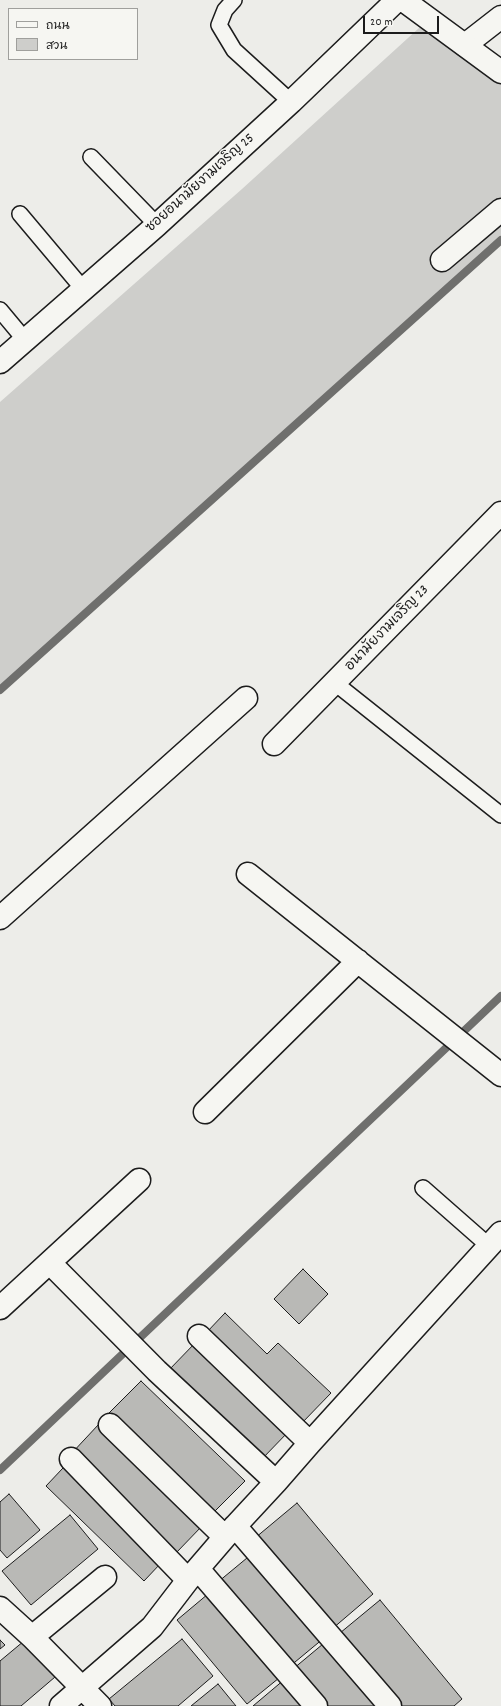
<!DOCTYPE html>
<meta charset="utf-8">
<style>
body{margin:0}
#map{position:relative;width:501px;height:1706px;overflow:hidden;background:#edede9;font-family:Dekko,"Playpen Sans Thai",sans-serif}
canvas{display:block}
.legend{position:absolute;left:8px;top:8px;width:130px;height:52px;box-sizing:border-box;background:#f6f6f2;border:1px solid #9f9f9c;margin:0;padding:5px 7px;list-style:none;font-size:12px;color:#1c1c1c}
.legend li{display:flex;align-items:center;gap:8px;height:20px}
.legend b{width:20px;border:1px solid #9f9f9c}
.scale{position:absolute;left:363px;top:16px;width:76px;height:18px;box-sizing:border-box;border:2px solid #1c1c1c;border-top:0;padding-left:5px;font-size:12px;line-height:14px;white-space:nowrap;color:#1c1c1c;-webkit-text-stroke:3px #f6f6f2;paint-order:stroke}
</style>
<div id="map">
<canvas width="501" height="1706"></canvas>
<ul class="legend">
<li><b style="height:5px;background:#f6f6f2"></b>ถนน</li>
<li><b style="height:11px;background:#cececb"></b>สวน</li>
</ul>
<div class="scale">20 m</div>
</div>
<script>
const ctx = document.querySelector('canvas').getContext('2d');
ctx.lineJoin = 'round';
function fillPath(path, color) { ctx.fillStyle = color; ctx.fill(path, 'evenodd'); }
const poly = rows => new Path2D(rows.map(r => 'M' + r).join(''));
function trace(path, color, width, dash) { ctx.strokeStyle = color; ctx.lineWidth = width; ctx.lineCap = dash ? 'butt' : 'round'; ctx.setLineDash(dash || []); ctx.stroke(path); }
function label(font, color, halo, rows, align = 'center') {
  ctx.font = font + ' Dekko,"Playpen Sans Thai",sans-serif'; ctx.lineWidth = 3; ctx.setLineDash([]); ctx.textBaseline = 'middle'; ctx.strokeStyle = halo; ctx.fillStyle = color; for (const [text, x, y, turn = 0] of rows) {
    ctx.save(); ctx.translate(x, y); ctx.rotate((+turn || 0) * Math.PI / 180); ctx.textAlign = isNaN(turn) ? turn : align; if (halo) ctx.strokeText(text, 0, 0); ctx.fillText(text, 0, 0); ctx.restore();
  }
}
fillPath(poly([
 [430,18,501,70,501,240,0,690,0,402,242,189]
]), '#cececb');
trace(poly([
 [0,690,501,240],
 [0,1470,501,996]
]), '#6f6f6d', 8);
const building = poly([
 [303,1269,328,1294,299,1324,274,1299,303,1269],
 [225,1313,267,1354,278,1343,331,1393,300,1425,206,1333,225,1313],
 [198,1340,291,1429,260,1461,167,1372,198,1340],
 [141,1381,245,1481,213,1513,109,1413,141,1381],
 [99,1424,203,1525,175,1554,71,1454,99,1424],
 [63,1468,161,1563,144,1581,46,1486,63,1468],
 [9,1494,40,1530,7,1558,0,1550,0,1502,9,1494],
 [297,1503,373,1594,332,1629,255,1538,297,1503],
 [70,1515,98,1549,31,1605,2,1571,70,1515],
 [253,1553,324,1638,289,1667,218,1582,253,1553],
 [208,1594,279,1678,247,1704,177,1620,208,1594],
 [380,1600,462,1699,454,1706,400,1706,340,1633,380,1600],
 [182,1639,213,1676,178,1706,115,1706,109,1699,182,1639],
 [329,1639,386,1706,323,1706,293,1669,329,1639],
 [0,1640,5,1645,0,1649,0,1640],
 [24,1641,55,1677,21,1706,0,1706,0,1661,24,1641],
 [285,1679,308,1706,253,1706,285,1679],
 [218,1684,236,1706,191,1706,218,1684]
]);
fillPath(building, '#b9b9b6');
trace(building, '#1c1c1c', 1);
const service = poly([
 [234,0,225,10,219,25,234,50,291,102],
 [91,157,157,225],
 [20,214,84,290],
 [0,310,25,340],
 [335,683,501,815],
 [423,1188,489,1246]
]);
const minor = poly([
 [465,45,501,17],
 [442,260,501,210],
 [274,744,501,513],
 [248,874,501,1075],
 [0,918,246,698],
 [205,1112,358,961],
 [50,1263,157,1371,276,1482],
 [0,1308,139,1180],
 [199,1336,310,1443],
 [110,1425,225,1537],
 [71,1459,188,1580],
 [235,1526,390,1706],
 [198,1569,316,1706],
 [0,1608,32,1637,100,1706],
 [32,1637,105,1577],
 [61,1706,152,1627,188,1580,225,1537,276,1482,310,1443,501,1233]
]);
const tertiary = poly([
 [403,0,501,72],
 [0,362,157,225,291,102,397,0]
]);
trace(service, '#1c1c1c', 18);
trace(minor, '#1c1c1c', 25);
trace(tertiary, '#1c1c1c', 25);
trace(service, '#f6f6f2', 15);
trace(minor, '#f6f6f2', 22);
trace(tertiary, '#f6f6f2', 22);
label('14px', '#1c1c1c', '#f6f6f2', [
 ["ซอยอนามัยงามเจริญ 25",201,184,-42],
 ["อนามัยงามเจริญ 23",388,629,-46]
]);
</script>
